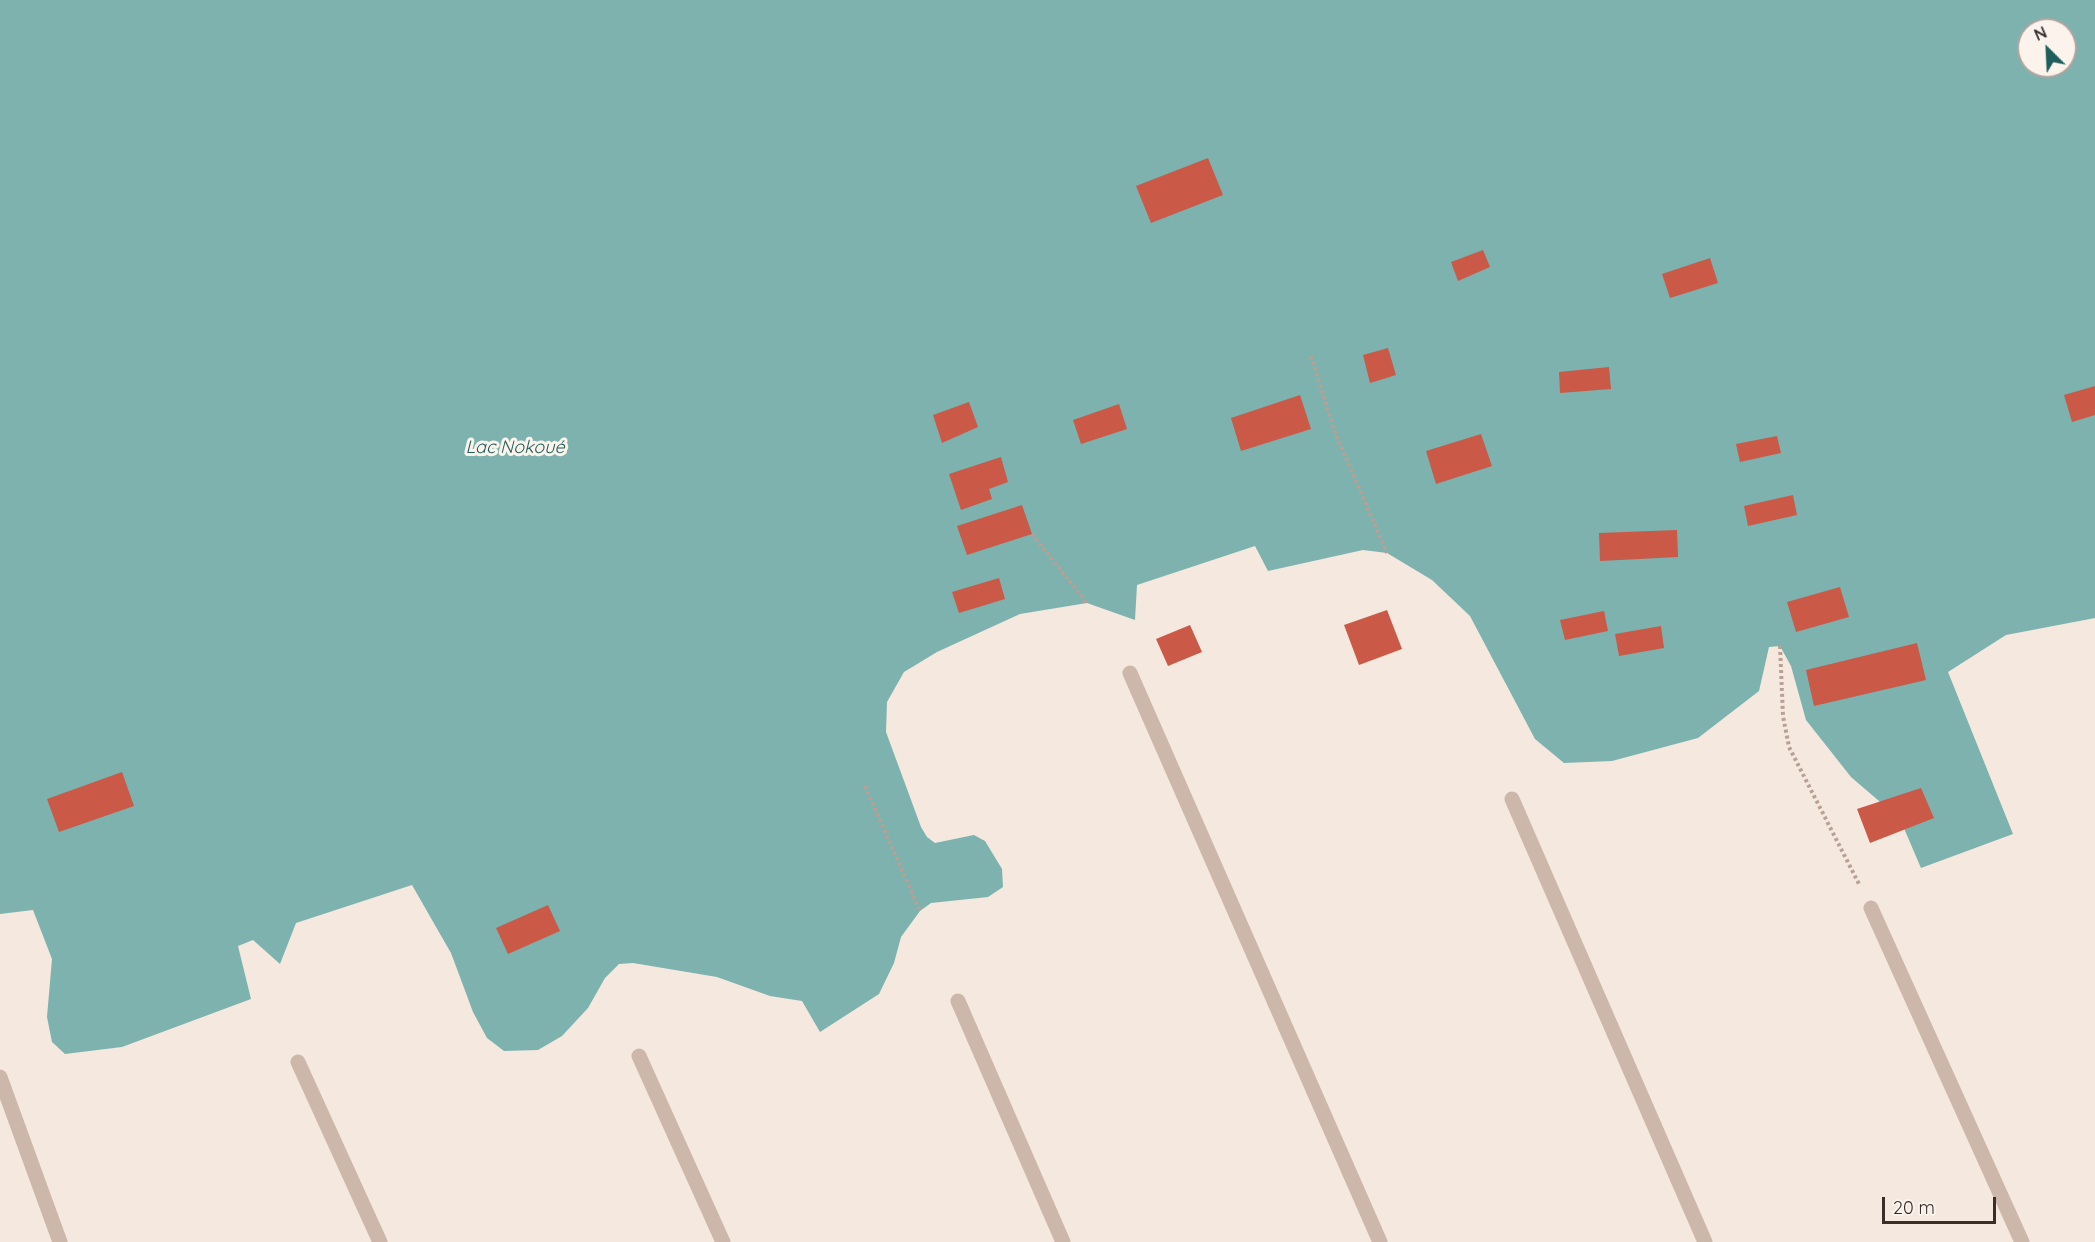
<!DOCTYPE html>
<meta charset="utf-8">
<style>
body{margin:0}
#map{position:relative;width:2095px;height:1242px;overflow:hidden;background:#f4e8df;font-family:Quicksand,sans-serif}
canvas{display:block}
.north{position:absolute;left:2017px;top:18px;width:60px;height:60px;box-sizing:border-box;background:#fbf3ec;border:2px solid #aea49e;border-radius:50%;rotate:336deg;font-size:16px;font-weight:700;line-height:24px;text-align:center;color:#3a2d2a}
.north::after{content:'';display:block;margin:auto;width:21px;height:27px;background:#1e5e5b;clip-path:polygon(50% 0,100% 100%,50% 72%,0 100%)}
.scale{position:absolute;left:1882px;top:1197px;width:114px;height:27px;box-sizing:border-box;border:3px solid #3a2d2a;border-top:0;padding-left:8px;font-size:18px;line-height:21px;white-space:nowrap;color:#3a2d2a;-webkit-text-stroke:4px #fbf3ec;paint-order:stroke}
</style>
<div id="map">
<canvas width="2095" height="1242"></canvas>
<div class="north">N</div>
<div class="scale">20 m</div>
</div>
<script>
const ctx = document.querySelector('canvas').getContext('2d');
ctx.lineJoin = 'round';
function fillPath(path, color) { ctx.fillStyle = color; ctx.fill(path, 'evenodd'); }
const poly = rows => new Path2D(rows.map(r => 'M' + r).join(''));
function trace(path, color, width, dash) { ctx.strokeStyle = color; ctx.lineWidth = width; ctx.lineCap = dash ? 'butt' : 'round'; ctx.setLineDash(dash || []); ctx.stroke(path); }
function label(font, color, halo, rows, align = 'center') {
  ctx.font = font + ' Quicksand,sans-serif'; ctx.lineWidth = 6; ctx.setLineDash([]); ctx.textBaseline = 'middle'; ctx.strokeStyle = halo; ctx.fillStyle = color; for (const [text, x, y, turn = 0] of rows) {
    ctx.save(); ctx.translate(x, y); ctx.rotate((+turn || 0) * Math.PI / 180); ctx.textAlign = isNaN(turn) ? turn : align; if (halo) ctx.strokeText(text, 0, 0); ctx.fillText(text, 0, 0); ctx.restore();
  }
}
fillPath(poly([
 [0,0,2095,0,2095,618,2006,635,1948,672,2013,834,1921,868,1900,819,1851,777,1806,720,1791,666,1780,646,1769,647,1759,691,1698,738,1612,761,1564,763,1535,739,1470,616,1432,580,1387,553,1363,550,1268,571,1255,546,1137,585,1135,620,1087,603,1020,614,937,652,904,672,887,702,886,732,921,827,927,837,935,843,974,835,985,841,1002,869,1003,887,988,897,931,903,920,911,901,937,894,963,879,994,820,1032,802,1001,770,996,717,977,633,963,619,964,605,978,588,1008,562,1036,538,1050,504,1051,487,1038,473,1012,451,953,412,885,296,923,280,964,253,940,238,946,251,999,122,1047,65,1054,52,1042,47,1017,52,959,33,910,0,914],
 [2029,30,2065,30,2065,66,2029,66]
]), '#7db2af');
fillPath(poly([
 [1208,158,1223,195,1151,223,1136,186],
 [1483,250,1490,267,1458,281,1451,262],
 [1710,258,1718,283,1670,298,1662,274],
 [1388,348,1396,375,1370,383,1363,355],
 [1609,367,1611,389,1560,393,1559,372],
 [2095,386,2095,415,2072,422,2064,395],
 [1300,395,1311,429,1241,451,1231,418],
 [969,402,978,427,942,443,933,415],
 [1119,404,1127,429,1081,444,1073,420],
 [1481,434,1492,466,1436,484,1426,451],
 [1777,436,1781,453,1740,462,1736,444],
 [1001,457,1008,482,989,489,992,499,961,510,949,474],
 [1793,495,1797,515,1748,526,1744,506],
 [1022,505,1032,534,967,555,957,526],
 [1677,530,1678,557,1600,561,1599,533],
 [999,578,1005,599,959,613,952,592],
 [1840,587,1849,617,1796,632,1787,602],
 [1387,610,1402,649,1359,665,1344,625],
 [1604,611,1608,631,1565,640,1560,620],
 [1190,625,1202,652,1168,666,1156,639],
 [1661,626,1664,648,1619,656,1615,634],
 [1917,643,1926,680,1814,706,1806,670],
 [122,772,134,806,59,832,47,799],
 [1921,788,1934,818,1870,843,1857,809],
 [548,905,560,931,508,954,496,928]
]), '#ca5948');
trace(poly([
 [1311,356,1334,430,1387,553],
 [1032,534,1087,603],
 [1780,646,1783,716,1789,747,1859,884],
 [865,786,920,911]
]), '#b9a094', 4, [3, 3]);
trace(poly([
 [1130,673,1380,1242],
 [1512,799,1705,1242],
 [1871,908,2022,1242],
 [958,1001,1063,1242],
 [639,1056,723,1242],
 [298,1062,380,1242],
 [0,1077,60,1242]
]), '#cdb7aa', 15);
label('italic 18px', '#1e5e5b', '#fbf3ec', [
 ["Lac Nokoué",515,448]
]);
</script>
